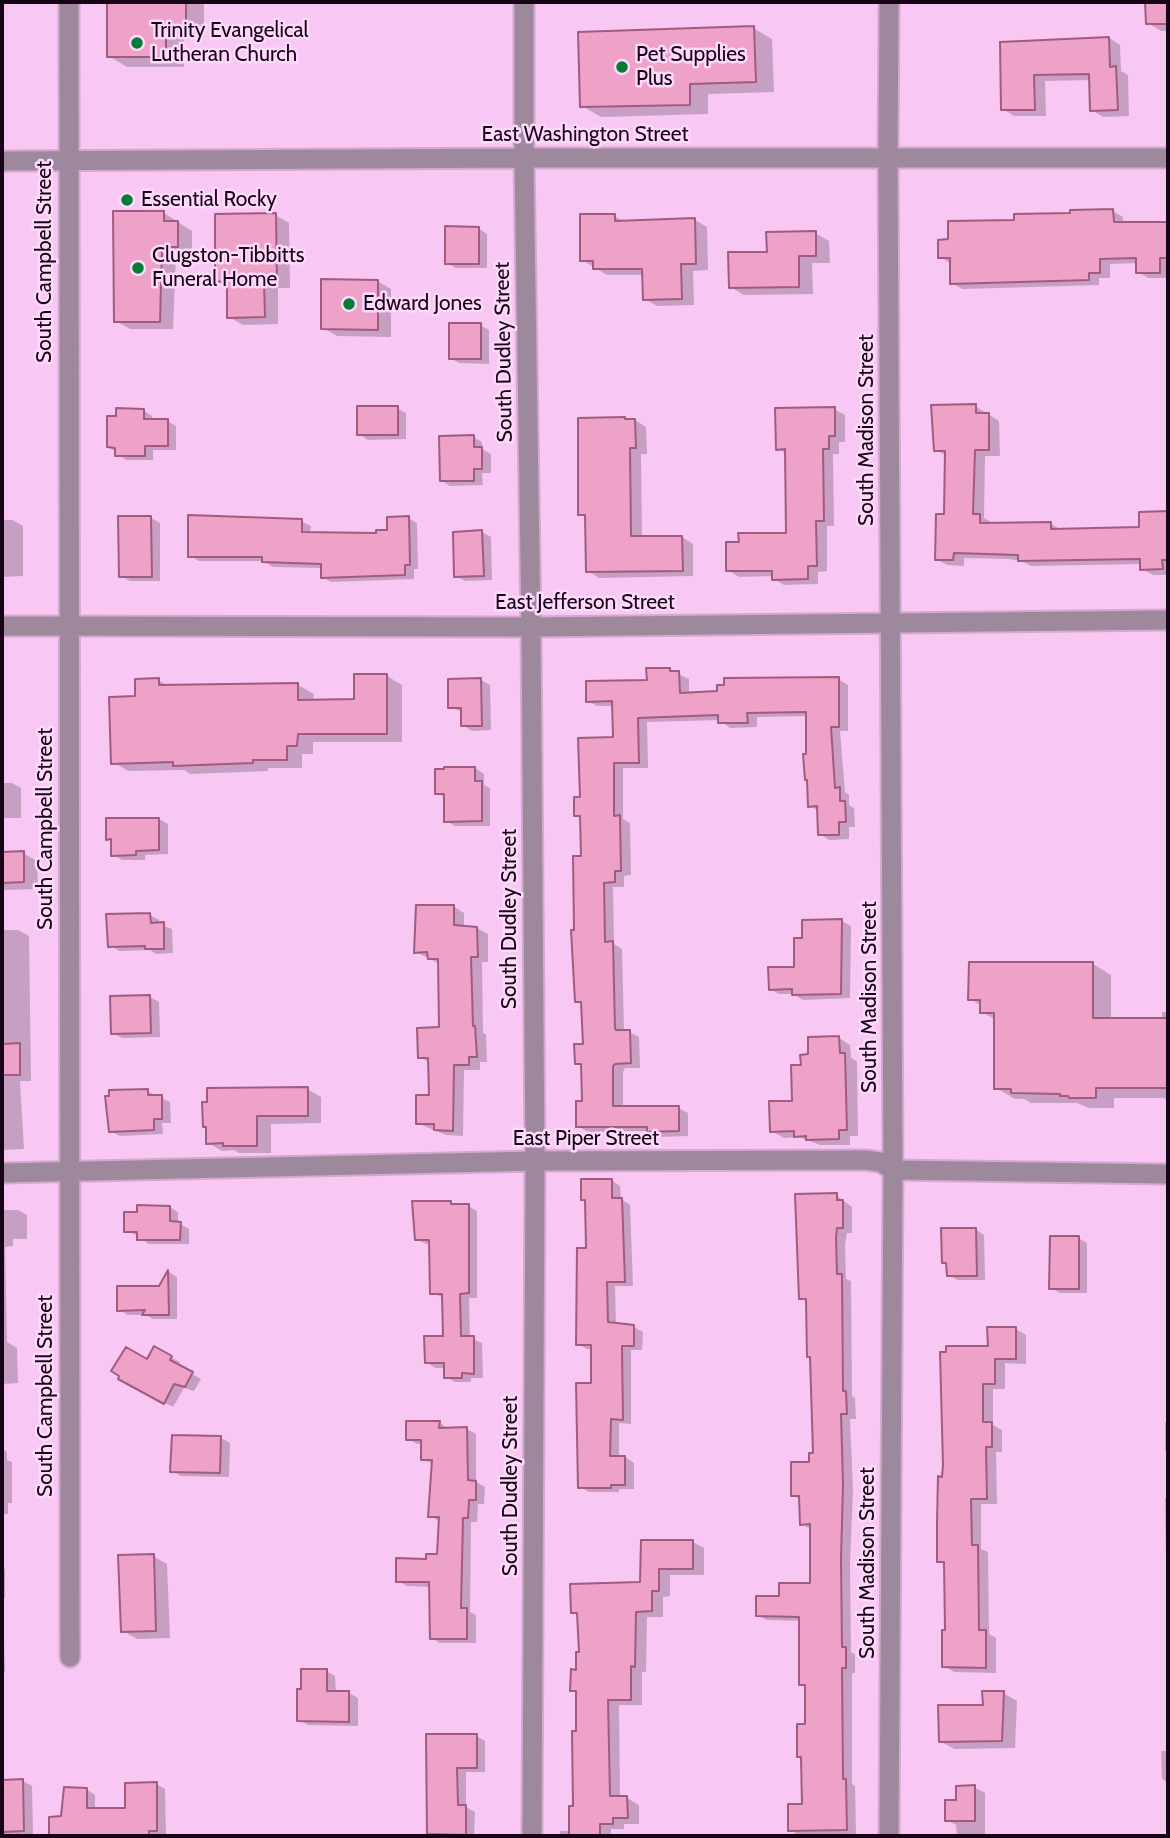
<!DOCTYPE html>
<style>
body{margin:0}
#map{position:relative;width:1170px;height:1838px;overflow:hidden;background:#f8c7f4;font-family:Cabin,sans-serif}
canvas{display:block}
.frame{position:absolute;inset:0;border:4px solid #170416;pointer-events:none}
</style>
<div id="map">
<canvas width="1170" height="1838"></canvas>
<div class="frame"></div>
</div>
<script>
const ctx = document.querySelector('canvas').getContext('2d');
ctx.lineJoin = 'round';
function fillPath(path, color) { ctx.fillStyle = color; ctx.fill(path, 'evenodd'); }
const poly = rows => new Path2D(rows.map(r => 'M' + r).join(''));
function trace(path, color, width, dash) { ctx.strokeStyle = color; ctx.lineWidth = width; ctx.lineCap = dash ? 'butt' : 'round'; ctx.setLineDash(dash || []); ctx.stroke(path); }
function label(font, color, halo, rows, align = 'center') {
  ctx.font = font + ' Cabin,sans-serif'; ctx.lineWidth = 5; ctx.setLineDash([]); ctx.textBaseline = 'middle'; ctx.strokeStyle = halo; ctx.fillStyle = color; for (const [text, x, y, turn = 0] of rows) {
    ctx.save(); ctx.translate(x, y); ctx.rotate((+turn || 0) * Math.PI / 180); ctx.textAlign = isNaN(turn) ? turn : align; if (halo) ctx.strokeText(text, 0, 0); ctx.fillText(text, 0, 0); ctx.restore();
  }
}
fillPath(poly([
 [109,2,204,2,204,38,184,38,184,67,127,67,109,56],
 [1147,2,1168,2,1168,31,1161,31,1148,23],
 [753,28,772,39,774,92,708,94,708,114,601,117,582,106],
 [1109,38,1120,45,1121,71,1128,75,1129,116,1103,117,1092,110,1091,80,1045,81,1046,116,1014,116,1003,109,1002,44],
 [1113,211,1123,217,1123,224,1168,224,1168,278,1148,278,1138,272,1138,263,1110,264,1110,278,1099,278,1099,285,962,289,952,283,950,263,940,257,1016,222],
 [164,213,192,231,192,254,176,254,173,329,130,329,116,321],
 [275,215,289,223,290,288,278,288,278,324,243,325,229,317,229,287,217,281],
 [614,216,625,222,695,220,707,227,708,270,693,271,694,305,657,306,645,299,644,275,607,275,582,260],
 [478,228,487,234,487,268,456,268,447,263],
 [815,233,829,241,830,263,812,263,813,294,744,295,730,287,768,253],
 [377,281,391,289,391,337,337,336,323,328],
 [480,325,489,330,489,364,459,363,450,358],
 [975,406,999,421,1000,456,985,456,984,518,991,522,991,524,1051,524,1062,530,1141,529,1140,514,1168,513,1168,575,1153,575,1142,569,1141,564,1031,566,1021,561,1008,559,964,558,964,566,947,565,936,559,946,516,947,456,936,450],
 [397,408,406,413,406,439,368,440,359,434],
 [834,409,845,415,845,442,839,442,839,454,833,454,834,526,827,526,827,571,818,572,818,584,784,585,774,579,773,576,739,577,728,570,740,544,788,534,787,454,778,449],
 [143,410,152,416,153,420,167,421,176,426,176,450,153,450,153,460,126,460,108,446],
 [635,420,646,427,647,454,641,454,642,538,682,537,693,544,693,576,599,578,588,571,587,518,580,514],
 [473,437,482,442,482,449,491,454,491,473,482,473,483,485,450,486,441,480],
 [151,518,160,523,160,581,130,581,121,576],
 [408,518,417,523,418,569,414,569,414,579,331,582,322,577,322,568,273,567,264,561,199,561,190,556,301,521,311,526,310,534,378,534,389,531],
 [2,520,13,520,23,526,23,576,2,577],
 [482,532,491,537,492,580,465,581,456,576],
 [669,670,689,679,689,694,838,679,848,685,848,731,840,731,845,792,849,795,849,805,854,808,855,827,849,827,849,839,829,840,820,834,819,811,810,806,808,716,757,717,757,727,730,728,720,720,647,722,648,768,623,768,623,819,630,823,631,875,624,876,624,887,613,887,614,944,622,949,624,1032,629,1032,639,1037,640,1068,625,1068,623,1072,623,1108,678,1108,688,1113,688,1136,659,1137,650,1131,588,1132,578,1126,583,1102,583,1067,577,1063,584,1046,583,1005,576,1001,576,932,583,857,582,819,576,815,581,799,614,739,614,706,597,706,588,701,649,681],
 [387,676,402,685,402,742,313,742,313,754,302,754,302,768,268,768,268,771,190,774,184,770,128,771,113,762,137,698,158,680,170,687,298,685,314,694,313,702,355,701],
 [481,680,490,685,491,730,472,731,463,725,462,712,450,707],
 [475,768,484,774,484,785,490,788,490,826,455,826,446,821,446,798,437,793],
 [2,783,12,783,21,788,21,818,2,818],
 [159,819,168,824,168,854,145,855,145,860,122,860,113,855,113,841,108,839],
 [2,853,23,853,37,861,38,889,2,890],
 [453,906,464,913,464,927,477,928,488,934,488,962,482,962,483,1033,486,1034,487,1062,480,1062,480,1070,464,1070,463,1136,446,1135,417,1123,430,1097,430,1063,420,1057,441,1029,440,964,416,952],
 [150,915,159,920,159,924,172,929,173,953,156,954,150,950,119,951,110,945],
 [842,921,851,926,850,998,803,1000,793,994,779,994,770,989,796,968,804,939,804,922],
 [2,930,18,930,29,936,31,1081,20,1081,24,1149,2,1150],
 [1093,964,1111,975,1111,1020,1162,1020,1162,1012,1168,1012,1168,1101,1163,1098,1114,1098,1114,1108,1089,1108,1077,1103,1031,1103,1024,1099,1015,1099,996,1088,996,1020,982,1012,982,1006,970,999],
 [150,997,159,1002,160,1037,122,1038,113,1033],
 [839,1038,850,1045,851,1058,857,1061,858,1136,850,1136,850,1145,820,1145,799,1137,784,1138,772,1131,793,1103,802,1067,810,1056],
 [307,1089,321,1097,321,1123,271,1124,271,1153,239,1153,234,1150,222,1151,208,1143,208,1128],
 [147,1091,170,1102,171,1123,162,1123,163,1134,120,1136,110,1131],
 [611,1180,620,1186,621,1199,630,1205,633,1286,615,1286,616,1325,634,1327,643,1332,642,1350,631,1350,631,1424,619,1423,619,1457,625,1457,634,1463,634,1489,619,1489,619,1492,589,1492,580,1487,592,1385,593,1349,587,1349,578,1344,587,1250,587,1202,583,1199],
 [836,1195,852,1207,852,1233,847,1233,845,1244,846,1279,851,1281,852,1396,855,1398,856,1419,850,1419,853,1490,850,1565,851,1652,855,1654,855,1673,852,1673,852,1784,855,1786,856,1835,800,1836,790,1830,804,1806,807,1687,801,1684,801,1621,767,1620,757,1615,781,1598,812,1584,811,1529,801,1524,801,1500,793,1495,814,1454,808,1302,801,1298],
 [450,1202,457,1206,468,1206,477,1211,477,1298,469,1298,470,1338,482,1343,483,1378,471,1378,471,1382,455,1382,446,1377,446,1368,435,1368,426,1362,444,1338,444,1298,432,1293,431,1244,426,1244,416,1239],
 [169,1207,178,1212,178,1223,189,1229,189,1244,148,1244,139,1236,126,1231],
 [2,1210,18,1210,27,1215,27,1239,13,1239,13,1246,5,1247,7,1342,17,1348,18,1383,2,1384],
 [975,1229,984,1235,985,1280,958,1280,948,1275,948,1264,943,1262],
 [1078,1238,1087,1243,1087,1293,1060,1293,1051,1288],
 [169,1272,177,1277,177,1319,153,1319,145,1315,128,1315,119,1310,160,1288],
 [1016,1329,1026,1335,1026,1364,1005,1363,1005,1389,993,1389,993,1425,1002,1430,1002,1452,996,1452,997,1504,981,1504,981,1549,988,1552,989,1634,996,1638,996,1673,954,1672,944,1666,947,1632,945,1564,939,1561,944,1479,989,1348],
 [155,1349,180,1362,178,1366,201,1379,194,1391,184,1388,173,1407,120,1378,147,1361],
 [439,1422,448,1429,467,1429,476,1434,476,1482,485,1487,484,1504,478,1504,477,1522,471,1522,470,1612,476,1615,476,1643,440,1643,431,1638,431,1587,407,1586,398,1581,428,1560,439,1556,439,1521,430,1516,433,1464,423,1459,423,1444,417,1444,408,1439],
 [1165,1422,1168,1422,1168,1452,1165,1450],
 [221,1438,230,1443,229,1477,181,1476,172,1471],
 [2,1449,7,1452,7,1460,12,1462,12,1503,8,1503,8,1514,2,1514],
 [1165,1498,1168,1498,1168,1559,1166,1558],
 [642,1541,693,1542,704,1548,704,1575,670,1575,670,1596,663,1597,663,1617,647,1617,646,1672,642,1672,642,1705,619,1705,620,1798,627,1798,639,1805,639,1824,624,1824,624,1829,611,1829,611,1836,551,1836,560,1836,560,1831,571,1831,574,1808,578,1694,572,1690,581,1654,579,1616,573,1612,642,1584],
 [153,1556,167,1564,170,1638,137,1639,123,1631],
 [2,1568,5,1569,5,1598,2,1598],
 [2,1638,4,1640,5,1672,2,1672],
 [326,1671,335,1676,336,1693,349,1693,358,1698,358,1726,308,1725,299,1720],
 [1003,1693,1017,1701,1015,1748,954,1749,940,1741],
 [428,1736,476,1736,485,1741,485,1772,466,1772,466,1807,475,1812,474,1836,434,1836,429,1833],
 [1161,1751,1168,1751,1168,1827,1167,1782,1162,1779],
 [2,1781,23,1781,32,1786,33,1835,2,1835],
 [156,1784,165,1789,166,1836,51,1835,86,1789,95,1795,95,1810,127,1809],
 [974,1787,985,1793,985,1836,957,1836,956,1825,947,1820,958,1802]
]), '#0003');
const building = poly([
 [107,2,186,2,186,28,166,28,166,57,107,57,107,2],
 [1145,2,1168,2,1168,24,1146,24,1145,2],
 [754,26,756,82,690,84,690,105,580,107,578,32,754,26],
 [1109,37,1110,67,1116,66,1118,110,1090,111,1089,74,1034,75,1035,110,1001,110,1000,42,1109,37],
 [1113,209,1114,222,1168,222,1168,258,1160,258,1160,273,1136,273,1136,258,1100,259,1100,273,1089,273,1089,280,950,284,950,258,938,258,938,240,948,239,948,221,1014,220,1014,214,1070,213,1070,210,1113,209],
 [113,211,164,211,164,221,178,221,178,247,162,247,160,322,114,322,113,211],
 [276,213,277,281,264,281,265,317,227,318,227,281,215,282,215,214,276,213],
 [580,214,615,214,615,221,695,218,696,264,681,264,682,299,643,300,642,269,593,269,593,261,580,261,580,214],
 [445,226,479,227,479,264,445,264,445,226],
 [816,231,816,256,799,256,799,287,729,288,728,252,767,252,766,232,816,231],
 [321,279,378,280,378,330,321,329,321,279],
 [449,323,481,323,481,359,449,359,449,323],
 [976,404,976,413,989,413,989,450,975,450,973,514,980,514,980,523,1051,522,1051,529,1139,527,1139,512,1168,511,1168,560,1162,560,1163,569,1140,570,1140,559,1018,561,1018,555,954,553,953,560,935,560,936,514,944,514,945,451,934,451,931,405,976,404],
 [357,406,398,406,398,435,357,435,357,406],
 [835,407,835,436,829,436,829,449,823,449,824,521,816,521,817,566,808,566,808,579,772,580,772,571,726,571,726,542,739,542,738,533,786,533,785,449,776,450,775,408,835,407],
 [116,408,144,409,144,419,168,419,168,446,145,446,145,456,115,456,115,448,107,447,107,416,116,416,116,408],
 [625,417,625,419,635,419,636,448,630,448,631,536,682,536,683,571,586,572,585,515,578,515,578,418,625,417],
 [474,435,474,447,482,447,482,469,474,469,474,481,440,481,439,436,474,435],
 [188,515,302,519,302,532,376,533,376,530,387,530,387,517,409,516,410,565,405,565,405,575,321,578,321,564,262,562,262,557,188,557,188,515],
 [118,516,151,516,152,577,119,577,118,516],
 [482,530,484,576,454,577,453,532,482,530],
 [646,668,670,668,670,671,679,671,680,693,717,691,717,685,724,685,724,678,839,677,839,727,831,727,835,788,840,787,840,801,845,801,846,822,839,822,839,835,818,835,817,806,808,807,807,780,805,780,803,754,806,754,806,712,747,713,748,723,718,723,718,715,638,718,639,763,614,763,614,816,620,815,621,871,615,871,615,882,604,883,605,942,613,941,615,1028,616,1030,630,1030,631,1063,615,1064,613,1066,613,1106,679,1106,679,1131,647,1132,647,1127,576,1127,576,1101,582,1101,581,1064,575,1064,574,1044,583,1044,581,1002,575,1002,571,930,574,930,573,856,581,856,580,816,574,816,574,797,580,797,578,738,613,737,612,701,586,702,586,681,647,680,646,668],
 [354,674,387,674,387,734,298,734,297,746,287,746,287,760,253,760,253,763,173,766,173,762,111,764,109,697,135,696,135,679,159,678,159,685,298,683,298,700,354,699,354,674],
 [481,678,482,726,461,726,461,708,448,708,448,679,481,678],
 [444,767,475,767,475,781,482,781,482,821,444,822,444,794,435,794,435,769,444,769,444,767],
 [106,818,159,818,159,850,136,851,136,855,111,856,111,839,106,840,106,818],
 [24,851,24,882,2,883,2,852,24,851],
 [416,905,454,905,454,925,477,927,478,957,471,957,473,1026,475,1026,477,1057,469,1057,469,1065,454,1065,453,1131,434,1130,434,1124,416,1124,416,1095,429,1095,428,1058,418,1058,417,1028,439,1027,438,959,428,959,427,952,414,953,416,905],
 [150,913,151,923,164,922,164,949,145,949,145,946,108,947,106,914,150,913],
 [842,919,841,994,792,995,792,989,769,990,768,967,794,967,794,938,802,938,802,920,842,919],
 [969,962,1093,962,1093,1018,1168,1018,1168,1088,1096,1088,1096,1098,1069,1098,1068,1096,1060,1096,1060,1094,1011,1093,1011,1089,994,1089,994,1013,980,1013,980,1000,968,1000,969,962],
 [150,995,151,1033,111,1034,110,996,150,995],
 [839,1036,840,1053,845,1053,847,1130,839,1130,839,1139,806,1140,806,1136,794,1137,794,1131,770,1132,769,1101,792,1101,791,1065,801,1065,800,1055,808,1054,808,1037,839,1036],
 [20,1043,20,1075,2,1075,2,1044,20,1043],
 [308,1087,308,1116,257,1116,257,1146,223,1146,223,1143,206,1144,206,1127,203,1127,202,1102,207,1102,207,1088,308,1087],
 [148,1089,148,1095,162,1095,162,1119,154,1119,154,1130,109,1132,105,1096,109,1096,109,1090,148,1089],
 [581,1179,612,1179,612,1198,622,1198,625,1282,607,1282,608,1322,634,1325,634,1346,622,1346,623,1420,611,1419,610,1456,625,1456,625,1485,611,1485,611,1488,578,1488,576,1383,591,1383,591,1345,576,1345,577,1248,586,1248,585,1200,581,1200,581,1179],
 [837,1193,837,1200,843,1200,843,1228,837,1228,836,1238,837,1274,842,1274,843,1391,846,1391,847,1414,841,1414,843,1484,841,1559,842,1647,846,1647,846,1668,842,1668,843,1779,846,1779,847,1830,788,1831,788,1804,802,1804,801,1757,797,1757,797,1724,805,1724,805,1685,799,1685,799,1617,756,1616,756,1596,779,1596,779,1583,810,1583,810,1524,800,1525,799,1496,791,1496,791,1462,809,1462,809,1453,813,1453,810,1357,807,1357,806,1299,799,1299,795,1194,837,1193],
 [412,1201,451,1201,451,1204,469,1204,469,1293,460,1294,461,1336,474,1336,474,1374,462,1373,462,1378,444,1378,444,1363,425,1363,424,1336,443,1336,442,1294,430,1294,429,1240,415,1240,412,1201],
 [137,1205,170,1206,170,1221,181,1222,180,1240,137,1240,137,1232,124,1232,124,1212,137,1212,137,1205],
 [941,1228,976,1228,977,1276,947,1276,946,1263,942,1263,941,1228],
 [1050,1236,1079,1236,1079,1289,1049,1289,1050,1236],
 [168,1270,169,1315,142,1315,145,1310,117,1311,117,1286,159,1286,168,1270],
 [987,1327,1016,1327,1016,1359,995,1359,995,1384,983,1384,983,1422,992,1422,992,1447,986,1447,987,1499,971,1499,972,1545,978,1545,979,1630,986,1630,986,1668,942,1667,942,1630,945,1630,944,1562,937,1562,937,1523,938,1476,942,1477,943,1465,940,1352,946,1352,946,1346,988,1346,987,1327],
 [154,1346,172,1356,170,1360,193,1372,185,1387,174,1384,164,1404,118,1379,119,1376,111,1371,126,1347,147,1359,154,1346],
 [406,1421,440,1421,439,1428,467,1427,468,1480,476,1481,476,1500,469,1500,468,1518,463,1518,461,1608,467,1608,467,1639,430,1639,429,1582,396,1582,396,1558,426,1559,426,1554,437,1554,439,1517,428,1517,432,1460,421,1460,421,1440,406,1440,406,1421],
 [172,1435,221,1436,220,1473,170,1472,172,1435],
 [641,1540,693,1540,693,1569,659,1569,659,1591,652,1591,652,1611,636,1612,635,1667,631,1666,631,1700,608,1700,610,1796,627,1796,628,1818,613,1818,613,1824,600,1824,600,1836,569,1836,569,1806,573,1806,572,1731,576,1731,576,1691,570,1691,571,1669,576,1670,576,1652,579,1652,577,1613,571,1613,570,1584,640,1582,641,1540],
 [154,1554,156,1631,121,1632,118,1555,154,1554],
 [301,1669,327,1669,327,1691,349,1691,349,1722,297,1721,297,1689,301,1689,301,1669],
 [982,1691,1004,1691,1002,1741,939,1742,938,1705,983,1705,982,1691],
 [426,1734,477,1734,477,1768,457,1768,458,1805,466,1805,466,1835,427,1834,426,1734],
 [23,1779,24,1831,2,1832,2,1780,23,1779],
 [157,1782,157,1831,149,1831,149,1836,49,1836,49,1817,61,1816,64,1787,87,1788,87,1808,125,1808,125,1783,157,1782],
 [975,1785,975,1821,945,1821,945,1800,956,1800,956,1786,975,1785]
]);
fillPath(building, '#eea2c7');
trace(building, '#a15b7f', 2);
const minor = poly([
 [69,2,70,1657],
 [524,2,524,158,531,627,535,1161,532,1836],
 [889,2,888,157,893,1170,889,1836],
 [2,161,524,158,1168,158],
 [2,626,531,627,1168,620],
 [2,1173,535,1161,865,1160,880,1162,893,1170,1168,1174]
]);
trace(minor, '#d4a8d0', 23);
trace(minor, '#9e899c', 19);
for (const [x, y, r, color] of [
 [137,43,7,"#057d35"],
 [622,67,7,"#057d35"],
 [127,200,7,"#057d35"],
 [138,268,7,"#057d35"],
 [349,304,7,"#057d35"]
]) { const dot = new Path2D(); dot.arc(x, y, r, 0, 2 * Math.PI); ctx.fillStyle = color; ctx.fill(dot); trace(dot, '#fed9fb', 2.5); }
label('21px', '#170416', '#fed9fb', [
 ["Trinity Evangelical",151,31],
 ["Lutheran Church",151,55],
 ["Pet Supplies",636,55],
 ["Plus",636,79],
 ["Essential Rocky",141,200],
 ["Clugston-Tibbitts",152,256],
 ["Funeral Home",152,280],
 ["Edward Jones",363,304]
], 'left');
label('21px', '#170416', '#fed9fb', [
 ["East Washington Street",585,135],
 ["South Campbell Street",45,262,-90],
 ["South Dudley Street",504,352,-91],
 ["South Madison Street",867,430,-90],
 ["East Jefferson Street",585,603],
 ["South Campbell Street",46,829,-90],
 ["South Dudley Street",510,919,-90],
 ["South Madison Street",870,997,-90],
 ["East Piper Street",586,1139],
 ["South Campbell Street",46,1396,-90],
 ["South Dudley Street",511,1486,-90],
 ["South Madison Street",868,1563,-90]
]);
</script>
